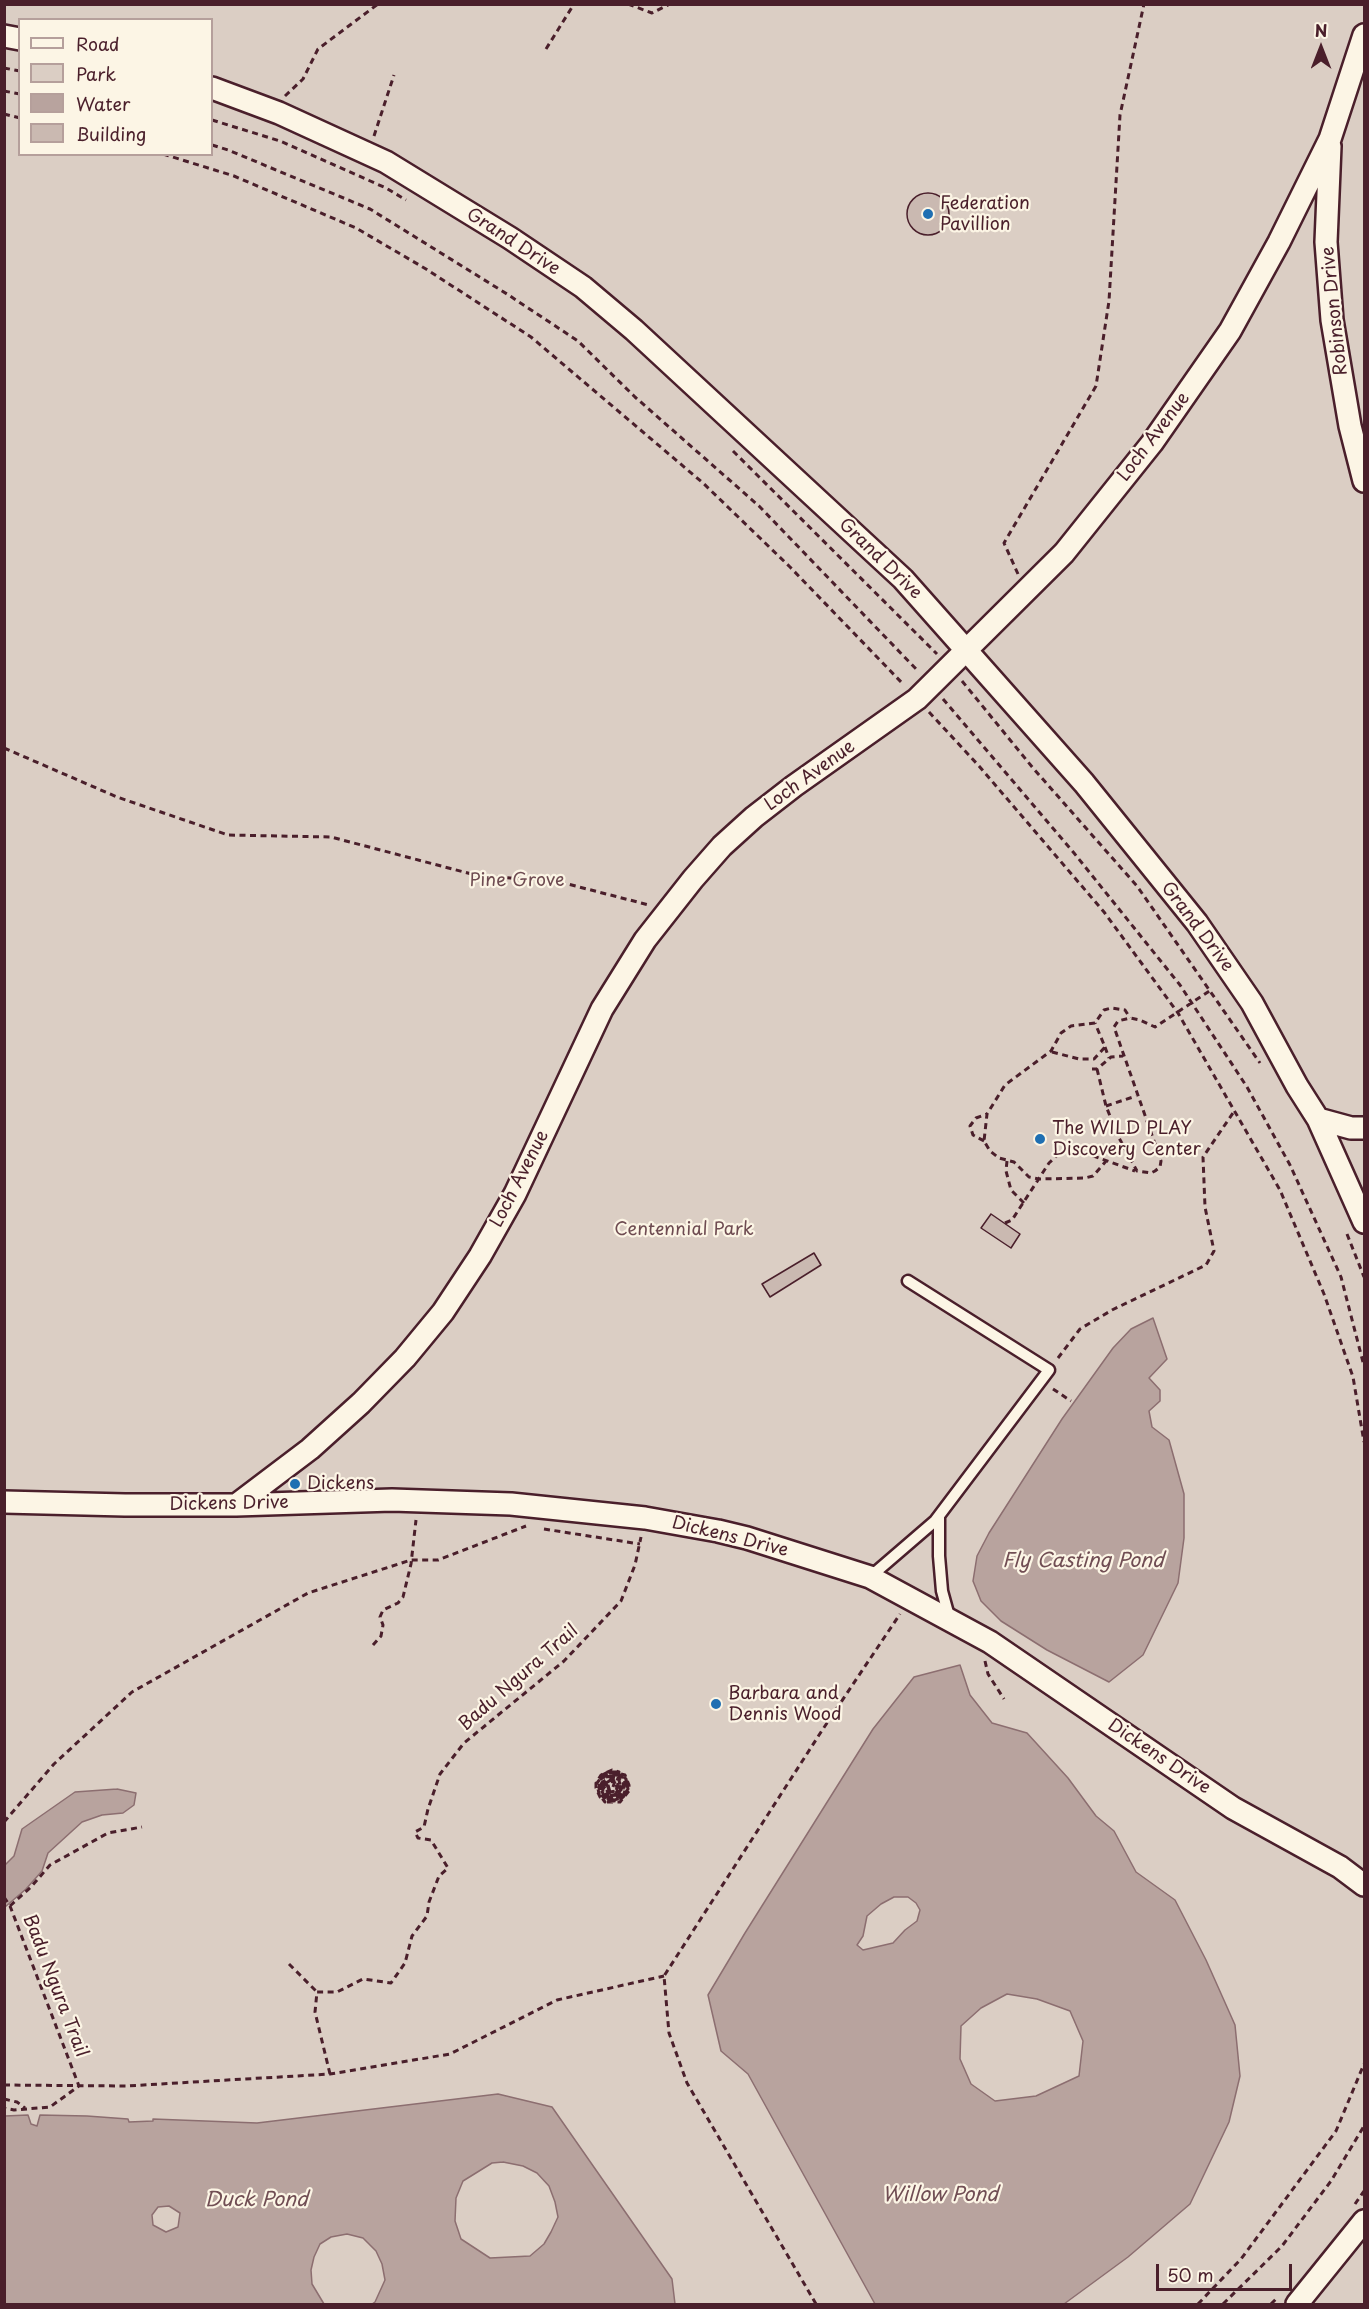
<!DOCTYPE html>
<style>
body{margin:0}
#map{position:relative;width:1369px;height:2309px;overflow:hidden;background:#f5ecde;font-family:"Playpen Sans",sans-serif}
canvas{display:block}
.frame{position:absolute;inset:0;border:6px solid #4a1f2b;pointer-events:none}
.legend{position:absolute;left:18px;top:18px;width:195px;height:138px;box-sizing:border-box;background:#fcf5e5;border:2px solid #b59f9b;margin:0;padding:8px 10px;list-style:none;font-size:18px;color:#4a1f2b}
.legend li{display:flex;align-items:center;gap:12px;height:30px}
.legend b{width:30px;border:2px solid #b59f9b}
.north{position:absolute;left:1291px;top:18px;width:60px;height:60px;-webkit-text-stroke:4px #fcf5e5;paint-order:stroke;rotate:0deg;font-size:16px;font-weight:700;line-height:24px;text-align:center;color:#4a1f2b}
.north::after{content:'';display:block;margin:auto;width:21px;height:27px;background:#4a1f2b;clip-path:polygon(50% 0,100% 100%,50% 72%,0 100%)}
.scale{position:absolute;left:1156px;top:2264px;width:136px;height:27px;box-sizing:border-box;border:3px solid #4a1f2b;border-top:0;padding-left:8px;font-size:18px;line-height:21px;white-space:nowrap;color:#4a1f2b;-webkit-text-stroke:4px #fcf5e5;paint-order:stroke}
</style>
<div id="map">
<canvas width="1369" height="2309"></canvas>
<div class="frame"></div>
<ul class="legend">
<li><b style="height:8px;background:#fcf5e5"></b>Road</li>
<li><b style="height:16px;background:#dbcec4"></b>Park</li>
<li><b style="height:16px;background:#b8a39e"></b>Water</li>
<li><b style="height:16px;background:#cab9b1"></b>Building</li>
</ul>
<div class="north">N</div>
<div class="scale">50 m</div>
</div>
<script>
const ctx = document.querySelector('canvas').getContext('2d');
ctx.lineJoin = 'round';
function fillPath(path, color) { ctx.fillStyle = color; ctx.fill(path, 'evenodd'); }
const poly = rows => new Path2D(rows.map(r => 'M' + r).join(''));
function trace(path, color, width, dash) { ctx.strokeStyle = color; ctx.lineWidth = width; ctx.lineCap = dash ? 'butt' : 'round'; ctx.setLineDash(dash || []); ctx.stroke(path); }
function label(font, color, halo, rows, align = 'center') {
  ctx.font = font + ' "Playpen Sans",sans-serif'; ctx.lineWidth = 4.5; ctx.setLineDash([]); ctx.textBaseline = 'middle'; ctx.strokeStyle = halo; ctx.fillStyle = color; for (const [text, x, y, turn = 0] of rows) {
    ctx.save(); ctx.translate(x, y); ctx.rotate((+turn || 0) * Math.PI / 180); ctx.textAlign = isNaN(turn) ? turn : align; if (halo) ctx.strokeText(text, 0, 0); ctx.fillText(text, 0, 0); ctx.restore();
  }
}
fillPath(poly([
 [5,5,1364,5,1364,2304,5,2304],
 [20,20,212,20,212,154,20,154]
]), '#dbcec4');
const water = poly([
 [1153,1318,1167,1359,1149,1378,1160,1390,1160,1401,1149,1411,1152,1427,1169,1440,1184,1494,1184,1538,1178,1583,1143,1655,1109,1682,1047,1650,1001,1621,981,1601,973,1581,977,1556,989,1533,1062,1419,1113,1348,1131,1329,1153,1318],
 [960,1665,970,1695,992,1723,1027,1733,1068,1778,1096,1816,1114,1831,1136,1872,1175,1900,1206,1960,1235,2025,1240,2076,1229,2122,1190,2204,1128,2257,1064,2304,875,2304,748,2074,721,2051,708,1995,745,1933,873,1729,914,1677,960,1665],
 [894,1897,908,1897,916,1903,920,1910,917,1921,905,1930,893,1943,863,1950,857,1945,863,1936,867,1916,881,1904,894,1897],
 [1007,1994,1037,1999,1070,2011,1083,2041,1079,2076,1036,2096,995,2101,971,2084,960,2059,961,2026,981,2008,1007,1994],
 [117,1789,136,1793,134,1805,123,1813,102,1815,82,1822,48,1853,42,1871,26,1889,5,1907,5,1865,14,1856,22,1829,75,1792,117,1789],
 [498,2094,552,2107,672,2279,675,2304,372,2304,375,2302,385,2280,382,2264,376,2251,363,2238,347,2234,331,2237,320,2244,314,2257,311,2270,312,2284,324,2304,5,2304,5,2116,28,2115,31,2124,37,2126,40,2115,87,2116,128,2119,129,2122,153,2121,153,2119,257,2123,498,2094],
 [503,2162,523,2166,537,2173,549,2186,555,2202,558,2217,551,2232,544,2244,530,2256,490,2258,461,2239,455,2221,456,2198,463,2181,492,2163,503,2162],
 [169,2206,180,2213,178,2227,166,2232,153,2225,152,2215,158,2207,169,2206]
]);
fillPath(water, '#b8a39e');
trace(water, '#8c6e70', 1.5);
const building = poly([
 '907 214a21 21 0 1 1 42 0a21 21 0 1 1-42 0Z',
 [991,1214,1020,1234,1011,1248,981,1228,991,1214],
 [814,1253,821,1265,770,1297,762,1284,814,1253]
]);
fillPath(building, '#cab9b1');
trace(building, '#4a1f2b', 1.5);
const lane = poly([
 [939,1516,939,1556,942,1591,950,1620],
 [870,1577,935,1521,1049,1370,908,1281]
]);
const street = poly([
 [4,36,20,39],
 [212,88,279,113,386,162,510,238,583,287,634,330,903,579,1084,783,1197,923,1252,1003,1297,1086,1318,1119,1364,1222],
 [1330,146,1326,242,1332,320,1350,426,1364,481],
 [1318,1119,1351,1128,1364,1128],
 [4,1502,125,1505,236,1505,392,1500,511,1504,645,1518,718,1531,747,1538,870,1577,990,1642,1233,1808,1340,1867,1364,1885],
 [236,1505,310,1449,361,1403,405,1358,443,1312,480,1256,515,1194,602,1009,645,940,693,879,722,846,754,817,794,786,917,699,1064,553,1152,443,1230,331,1279,242,1330,139,1364,35],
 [1297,2304,1364,2221]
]);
trace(lane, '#4a1f2b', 15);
trace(street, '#4a1f2b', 26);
trace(poly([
 [628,4,652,13,670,4],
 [546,49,574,4],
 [4,68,20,71],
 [4,91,20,94],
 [285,96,303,79,318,49,378,4],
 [4,114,20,118],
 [212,120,280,141,386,188,406,200],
 [374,136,394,75],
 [212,145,228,150,370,209,507,294,578,341,635,397,759,506,918,671],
 [163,154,234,176,356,228,426,269,531,337,703,483,790,567,904,685],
 [733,451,937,654],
 [1018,574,1004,543,1096,386,1109,301,1120,115,1144,4],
 [962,681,1033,768,1137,886,1260,1063],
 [943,699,1074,853,1180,985,1247,1087,1290,1165,1341,1277,1364,1366],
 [929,712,979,766,1104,912,1178,1013,1280,1190,1324,1294,1353,1377,1364,1442],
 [4,748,117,797,228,835,331,837,479,876,556,881,649,905],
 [1105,1047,1109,1058],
 [1052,1052,1079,1059,1094,1059,1105,1047,1095,1023],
 [1092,1069,1097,1069,1111,1057,1123,1056],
 [1097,1069,1106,1106,1118,1136,1137,1171,1151,1173,1155,1171,1160,1167,1161,1161,1114,1027,1118,1021,1130,1018,1140,1020,1155,1027,1211,990],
 [1106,1106,1136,1096],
 [984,1141,973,1135,970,1126,976,1118,987,1114],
 [1107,1160,1093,1176,1085,1178,1039,1179,1029,1177,1014,1162,999,1158,990,1151,984,1141,987,1114,1005,1085,1051,1051,1061,1033,1071,1026,1095,1023,1104,1010,1111,1008,1125,1010,1130,1018],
 [1007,1161,1006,1171,1011,1190,1024,1203],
 [1005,1223,1012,1220,1049,1163,1064,1149,1077,1150,1135,1171],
 [1347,1234,1364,1277],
 [1058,1358,1080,1329,1112,1310,1206,1265,1214,1251,1205,1207,1203,1157,1235,1110],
 [1053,1389,1071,1401],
 [544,1529,640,1544],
 [373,1645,381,1636,383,1625,380,1617,383,1610,398,1603,403,1597,411,1564,416,1520],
 [985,1661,988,1674,1004,1699],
 [613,1787,616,1778,611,1777,603,1782,611,1776,617,1777,619,1772,612,1770,601,1775,596,1783,596,1788,600,1797,605,1802,599,1794,597,1783,604,1774,608,1772,618,1772,609,1773,601,1779,601,1781,605,1776,609,1774,617,1775,606,1777,601,1784,602,1792,607,1799,601,1792,600,1782,599,1788,603,1797,611,1801,620,1799,626,1794,620,1800,606,1802,620,1802,629,1791,629,1785,625,1775,621,1774,626,1779,628,1789,626,1792,627,1784,621,1775,626,1784,626,1788,623,1796,615,1800,608,1799,619,1797,623,1792,615,1797,608,1797,603,1792,602,1785,604,1783,603,1785,604,1791,608,1795,605,1791,604,1785,608,1780,615,1779,611,1780,606,1783,614,1781,608,1785,610,1792,607,1785,605,1788,608,1792,612,1794,620,1791,617,1794,609,1796,618,1795,622,1786,619,1780,621,1790,618,1782,617,1791,610,1792,617,1789,616,1783,618,1778,623,1782,624,1791,623,1781,619,1776,621,1772],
 [4,1822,54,1764,132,1692,308,1593,411,1560,438,1560,526,1526],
 [4,1897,10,1906,79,2086,50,2107,14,2110,4,2108],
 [10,1906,31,1887,50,1865,108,1833,142,1827],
 [289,1964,317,1992],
 [330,2074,315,2012,317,1992,337,1992,363,1979,391,1983,405,1963,412,1936,427,1916,429,1902,439,1876,448,1868,431,1840,418,1838,415,1832,424,1827,428,1809,440,1774,464,1743,564,1661,621,1601,635,1565,641,1537],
 [4,2085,126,2086,330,2074,450,2054,557,2000,664,1976],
 [4,2099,17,2102,25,2108],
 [1355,2204,1364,2191],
 [816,2304,687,2083,669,2033,664,1976,821,1732,900,1614],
 [1198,2304,1241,2259,1336,2131,1364,2064],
 [1223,2304,1282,2246,1331,2181,1364,2126],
 [1271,2304,1278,2297]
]), '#4a1f2b', 3, [6, 4.5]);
trace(lane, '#fcf5e5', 10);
trace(street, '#fcf5e5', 21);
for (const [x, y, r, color] of [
 [928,214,6,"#1f6fb2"],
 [1040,1139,6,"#1f6fb2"],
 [295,1484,6,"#1f6fb2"],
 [716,1704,6,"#1f6fb2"]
]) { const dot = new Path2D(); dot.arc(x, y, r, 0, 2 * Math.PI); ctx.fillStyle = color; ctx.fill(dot); trace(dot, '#fcf5e5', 2); }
label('18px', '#4a1f2b', '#fcf5e5', [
 ["Federation",940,204],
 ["Pavillion",940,225],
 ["The WILD PLAY",1052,1129],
 ["Discovery Center",1052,1150],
 ["Dickens",307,1484],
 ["Barbara and",728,1694],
 ["Dennis Wood",728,1715]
], 'left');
label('18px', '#4a1f2b', '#fcf5e5', [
 ["Grand Drive",513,242,33],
 ["Robinson Drive",1335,311,-96],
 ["Loch Avenue",1154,437,-53],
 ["Grand Drive",880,559,44],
 ["Loch Avenue",810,776,-36],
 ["Grand Drive",1197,927,53],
 ["Loch Avenue",520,1179,-63],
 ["Dickens Drive",229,1504,-1],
 ["Dickens Drive",730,1537,14],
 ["Badu Ngura Trail",519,1678,-41],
 ["Dickens Drive",1159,1757,34],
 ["Badu Ngura Trail",55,1986,69]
]);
label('18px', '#6e4b51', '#fcf5e5', [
 ["Pine Grove",517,881],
 ["Centennial Park",684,1230]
]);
label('italic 20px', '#704d53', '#fcf5e5', [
 ["Fly Casting Pond",1083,1561],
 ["Willow Pond",940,2195],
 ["Duck Pond",256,2200]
]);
</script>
